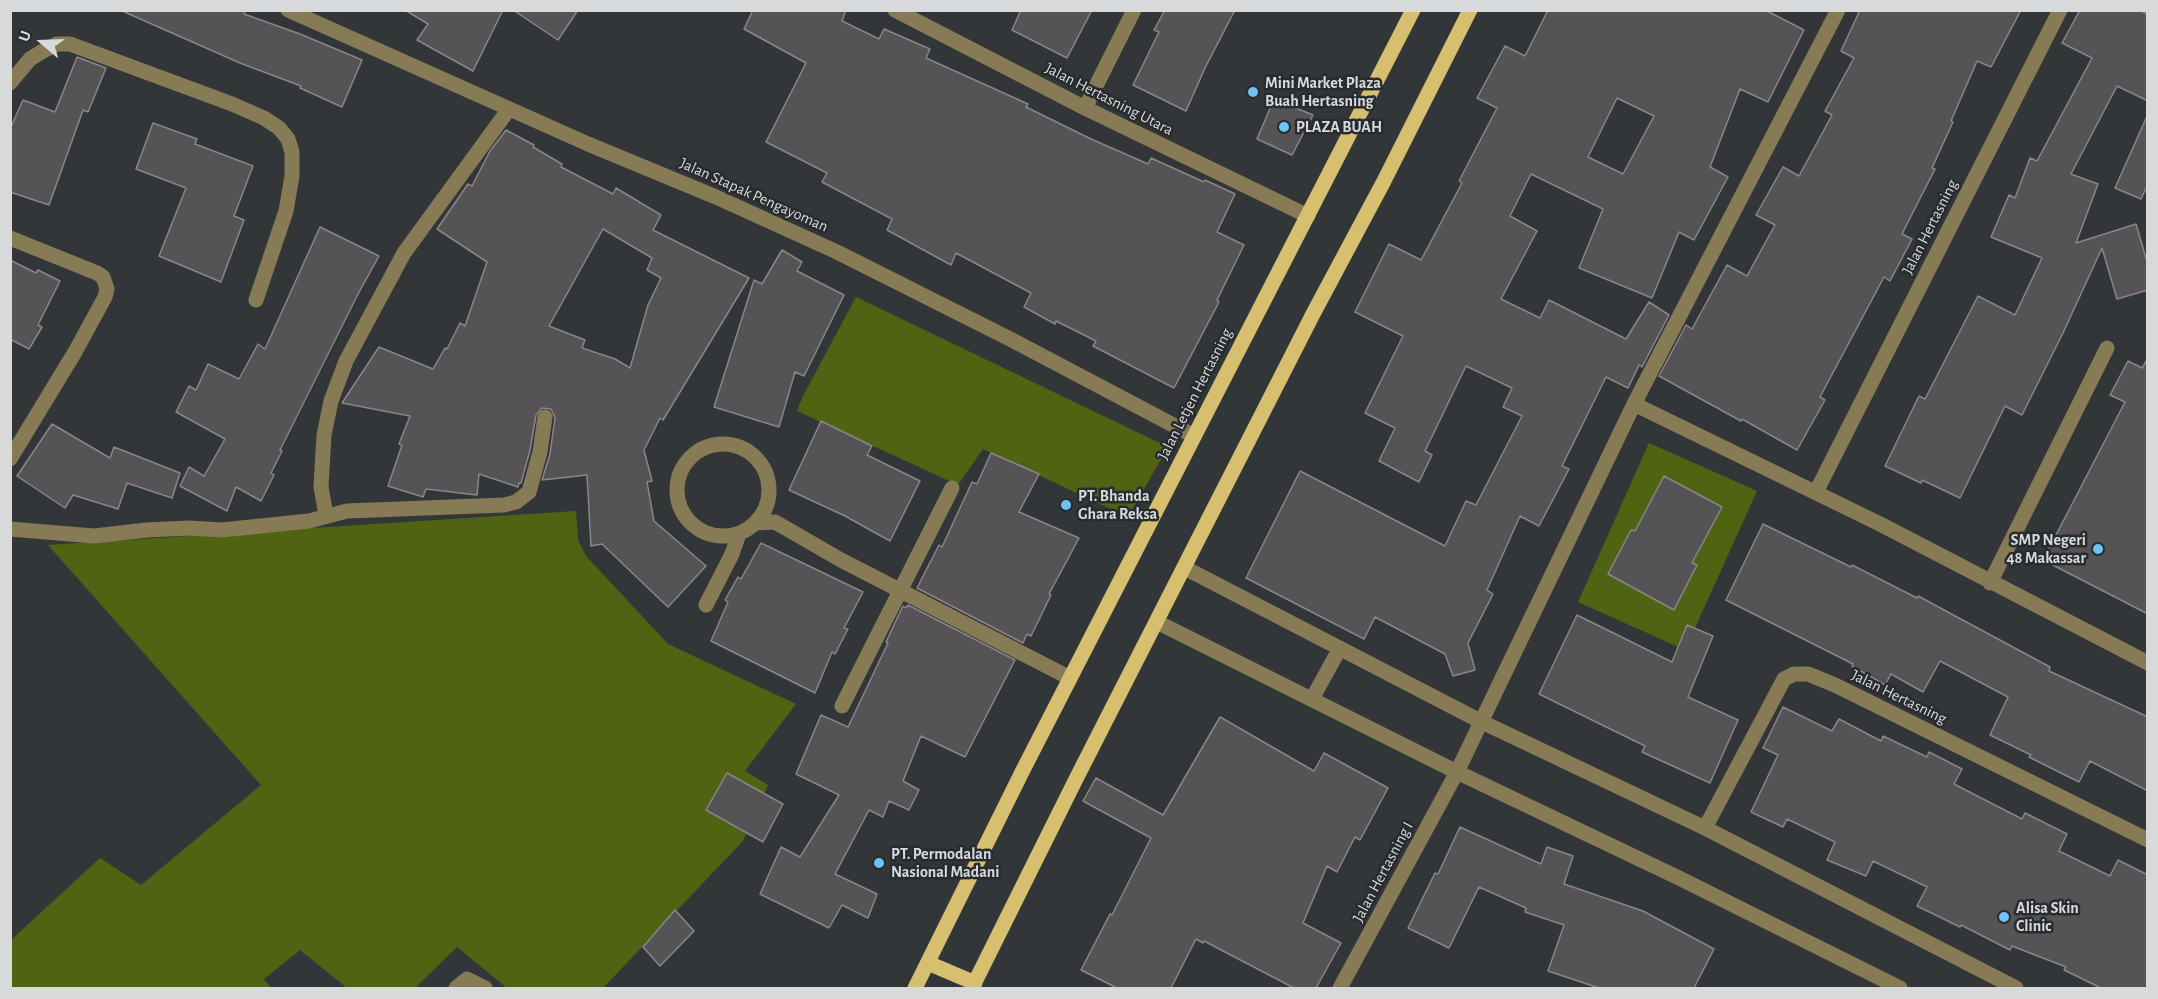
<!DOCTYPE html>
<style>
body{margin:0}
#map{position:relative;width:2158px;height:999px;overflow:hidden;background:#333639;font-family:"Alegreya Sans",sans-serif}
canvas{display:block}
.frame{position:absolute;inset:0;border:12px solid #d7d9db;pointer-events:none}
.north{position:absolute;left:12px;top:12px;width:60px;height:60px;-webkit-text-stroke:4px #292c2f;paint-order:stroke;rotate:289deg;font-size:16px;font-weight:700;line-height:24px;text-align:center;color:#d7d9db}
.north::after{content:'';display:block;margin:auto;width:21px;height:27px;background:#d7d9db;clip-path:polygon(50% 0,100% 100%,50% 72%,0 100%)}
</style>
<div id="map">
<canvas width="2158" height="999"></canvas>
<div class="frame"></div>
<div class="north">U</div>
</div>
<script>
const ctx = document.querySelector('canvas').getContext('2d');
ctx.lineJoin = 'round';
function fillPath(path, color) { ctx.fillStyle = color; ctx.fill(path, 'evenodd'); }
const poly = rows => new Path2D(rows.map(r => 'M' + r).join(''));
function trace(path, color, width, dash) { ctx.strokeStyle = color; ctx.lineWidth = width; ctx.lineCap = dash ? 'butt' : 'round'; ctx.setLineDash(dash || []); ctx.stroke(path); }
function label(font, color, halo, rows, align = 'center') {
  ctx.font = font + ' "Alegreya Sans",sans-serif'; ctx.lineWidth = 5; ctx.setLineDash([]); ctx.textBaseline = 'middle'; ctx.strokeStyle = halo; ctx.fillStyle = color; for (const [text, x, y, turn = 0] of rows) {
    ctx.save(); ctx.translate(x, y); ctx.rotate((+turn || 0) * Math.PI / 180); ctx.textAlign = isNaN(turn) ? turn : align; if (halo) ctx.strokeText(text, 0, 0); ctx.fillText(text, 0, 0); ctx.restore();
  }
}
fillPath(poly([
 [856,297,1168,447,1128,517,983,449,958,485,797,411,803,396],
 [1649,443,1757,491,1685,650,1578,602],
 [576,511,578,540,586,556,668,644,796,704,745,771,768,785,743,841,603,988,507,988,457,947,415,988,347,988,300,950,264,979,271,988,11,988,11,940,100,858,141,885,261,785,48,545]
]), '#506313');
const building = poly([
 [120,10,246,10,244,14,300,34,362,60,342,107,300,88,301,86,240,63,120,10],
 [405,10,503,10,473,71,417,40,428,24,405,10],
 [513,10,578,10,558,40,513,10],
 [753,10,846,10,842,21,879,39,884,29,930,49,926,58,1028,104,1026,107,1091,139,1148,164,1151,158,1204,182,1205,180,1235,194,1217,232,1244,245,1217,300,1219,302,1174,388,1093,346,1096,341,1056,321,1055,324,1024,307,1031,293,956,253,951,265,887,230,892,219,822,182,827,173,766,142,806,63,744,29,753,10],
 [1021,10,1092,10,1067,58,1012,30,1021,10],
 [1165,10,1235,10,1205,68,1186,111,1133,85,1159,32,1154,30,1165,10],
 [1548,10,1765,10,1804,30,1768,102,1740,89,1710,167,1728,177,1694,240,1679,232,1652,298,1579,268,1603,209,1531,174,1510,216,1537,231,1501,299,1540,318,1549,300,1626,339,1649,302,1669,315,1642,367,1639,365,1628,388,1606,377,1562,466,1569,469,1539,526,1520,516,1487,590,1493,594,1468,643,1475,670,1453,676,1445,654,1375,617,1364,639,1246,578,1300,471,1445,546,1466,501,1476,505,1522,416,1503,407,1512,388,1466,366,1425,451,1432,455,1419,482,1379,461,1395,428,1365,413,1403,336,1355,312,1389,244,1421,260,1462,183,1459,181,1497,108,1477,98,1505,46,1525,56,1548,10],
 [1617,98,1654,116,1623,174,1588,157,1617,98],
 [1860,10,2021,10,1991,67,1977,61,1951,121,1953,122,1932,168,1935,169,1902,234,1912,239,1890,281,1884,277,1820,397,1825,400,1797,450,1742,419,1741,421,1659,376,1686,325,1692,329,1727,265,1747,276,1775,225,1756,215,1783,167,1799,176,1832,115,1825,111,1854,58,1841,51,1860,10],
 [2080,10,2140,10,2148,15,2148,101,2117,86,2071,174,2098,184,2076,243,2136,224,2148,265,2148,290,2117,299,2102,248,2063,333,2022,415,2005,406,1960,498,1922,480,1921,483,1885,466,1919,396,1925,399,1978,296,2015,315,2042,258,1991,237,2009,195,2015,198,2030,158,2037,161,2092,58,2062,43,2080,10],
 [77,57,106,68,88,112,83,110,49,205,10,192,10,129,23,100,55,112,77,57],
 [1274,99,1313,115,1292,155,1257,139,1274,99],
 [2148,114,2148,184,2141,199,2115,188,2148,114],
 [153,123,197,139,195,144,253,166,234,216,244,220,221,282,159,256,186,188,136,169,153,123],
 [506,130,534,145,533,147,562,164,561,167,613,194,616,188,661,215,653,230,749,278,663,420,660,418,644,450,652,481,647,482,654,521,706,566,668,607,602,544,591,546,587,475,542,480,550,454,555,418,551,409,542,408,536,415,530,450,521,483,519,483,518,487,479,474,477,495,426,489,423,497,388,486,402,445,399,444,410,416,342,403,379,347,433,369,445,348,447,349,460,323,465,326,487,262,437,229,468,184,472,186,490,151,506,130],
 [603,229,652,258,647,270,661,278,648,305,630,368,615,359,582,348,585,340,549,326,603,229],
 [320,227,379,256,358,294,280,450,282,451,271,473,274,475,261,501,236,487,227,511,180,486,189,467,204,476,225,439,176,412,189,386,196,390,208,364,239,379,258,344,265,349,320,227],
 [782,250,802,262,797,271,844,295,804,376,795,372,779,427,714,407,754,280,762,284,782,250],
 [10,260,36,273,38,270,60,281,38,325,42,327,29,349,10,339,10,260],
 [2148,358,2148,614,2043,560,2125,402,2110,395,2128,361,2142,368,2148,358],
 [821,421,872,446,867,455,920,481,890,541,845,516,789,490,821,421],
 [52,424,110,458,114,447,180,473,172,498,127,483,118,509,73,495,65,508,17,476,52,424],
 [991,453,1039,474,1019,512,1079,538,1049,594,1051,595,1031,636,1027,634,1023,643,917,588,939,545,942,547,972,482,977,484,991,453],
 [1664,476,1722,507,1692,563,1697,565,1674,610,1608,574,1631,530,1635,531,1664,476],
 [1763,524,1851,567,1852,565,1917,598,1918,596,2050,667,2049,671,2148,717,2148,791,2090,761,2079,782,2029,757,2031,755,1990,735,2008,697,1940,661,1923,692,1891,674,1885,685,1852,666,1853,664,1726,600,1763,524],
 [761,543,863,592,844,628,848,629,835,654,832,652,815,693,711,641,728,602,725,600,738,577,741,579,761,543],
 [908,605,1015,660,965,757,921,736,903,781,919,790,909,810,889,801,883,817,869,810,835,874,877,894,868,918,842,905,829,928,760,894,781,847,800,857,839,795,796,774,821,715,848,727,888,643,886,642,901,610,903,606,906,608,908,605],
 [1577,615,1672,662,1687,625,1713,636,1688,697,1738,720,1710,783,1642,752,1645,746,1539,694,1577,615],
 [1783,707,1832,731,1839,719,1881,741,1883,736,1927,757,1929,752,1962,769,1954,784,2022,819,2025,813,2067,834,2059,851,2110,876,2118,860,2148,875,2148,988,2101,988,2064,970,2066,967,2012,946,2010,950,1961,925,1960,927,1917,906,1927,887,1873,861,1866,876,1827,860,1835,842,1787,819,1783,827,1751,812,1778,755,1763,748,1783,707],
 [1220,717,1314,771,1324,753,1388,788,1360,840,1355,837,1337,872,1327,866,1303,923,1341,943,1316,988,1294,988,1204,941,1203,943,1196,939,1171,988,1117,988,1081,970,1110,914,1112,915,1151,838,1083,801,1096,778,1163,815,1220,717],
 [727,773,783,804,763,842,706,810,727,773],
 [1460,827,1541,864,1547,847,1573,856,1564,884,1643,911,1714,949,1694,988,1599,988,1548,971,1564,925,1525,912,1526,908,1479,887,1449,948,1408,928,1435,873,1438,874,1460,827],
 [675,910,694,931,660,966,643,947,675,910]
]);
fillPath(building, '#565356');
trace(building, '#89868a', 1.5);
trace(poly([
 [288,10,588,144,716,197,837,252,1012,340,1194,436],
 [895,10,1085,108,1308,216],
 [10,83,30,59,43,51,57,44,70,44,232,104,264,118,279,128,288,139,292,152,292,176,286,211,256,300],
 [1085,108,1134,10],
 [10,238,97,273,103,277,107,289,105,297,75,352,10,459],
 [1634,404,1880,524,2148,663],
 '677 490a46 46 0 1 1 92 0a46 46 0 1 1-92 0Z',
 [1816,492,2060,10],
 [326,515,321,487,324,435,331,401,346,361,404,253,509,109],
 [756,523,775,522,841,560,1070,678],
 [10,529,94,536,147,530,189,528,222,530,309,521,347,511,504,505,516,502,529,492,540,452,545,417],
 [1185,568,1482,722,1705,828,2016,988],
 [1990,583,2107,348],
 [706,605,732,554,739,534],
 [1157,622,1457,772,1679,878,1900,988],
 [1312,699,1340,648],
 [842,706,952,488],
 [1705,828,1784,679,1794,674,1808,674,1835,685,2148,840],
 [456,988,467,979,485,988],
 [1340,988,1457,772,1634,404,1838,10]
]), '#867b55', 15);
trace(poly([
 [928,963,975,983],
 [915,988,1023,770,1413,10],
 [972,988,1076,779,1313,314,1384,181,1470,10]
]), '#d6bf6f', 15);
for (const [x, y, r, color] of [
 [1253,92,6,"#6fc2f4"],
 [1284,127,6,"#6fc2f4"],
 [1066,505,6,"#6fc2f4"],
 [2098,549,6,"#6fc2f4"],
 [879,863,6,"#6fc2f4"],
 [2004,917,6,"#6fc2f4"]
]) { const dot = new Path2D(); dot.arc(x, y, r, 0, 2 * Math.PI); ctx.fillStyle = color; ctx.fill(dot); trace(dot, '#292c2f', 2); }
label('bold 16px', '#d7d9db', '#292c2f', [
 ["Mini Market Plaza",1265,83],
 ["Buah Hertasning",1265,101],
 ["PLAZA BUAH",1296,127],
 ["PT. Bhanda",1078,496],
 ["Ghara Reksa",1078,514],
 ["SMP Negeri",2086,540,"right"],
 ["48 Makassar",2086,558,"right"],
 ["PT. Permodalan",891,854],
 ["Nasional Madani",891,872],
 ["Alisa Skin",2016,908],
 ["Clinic",2016,926]
], 'left');
label('16px', '#d7d9db', '#292c2f', [
 ["Jalan Hertasning Utara",1109,99,27],
 ["Jalan Stapak Pengayoman",754,195,24],
 ["Jalan Hertasning",1930,227,-63],
 ["Jalan Letjen Hertasning",1195,394,-63],
 ["Jalan Hertasning",1899,697,26],
 ["Jalan Hertasning I",1383,872,-62]
]);
</script>
